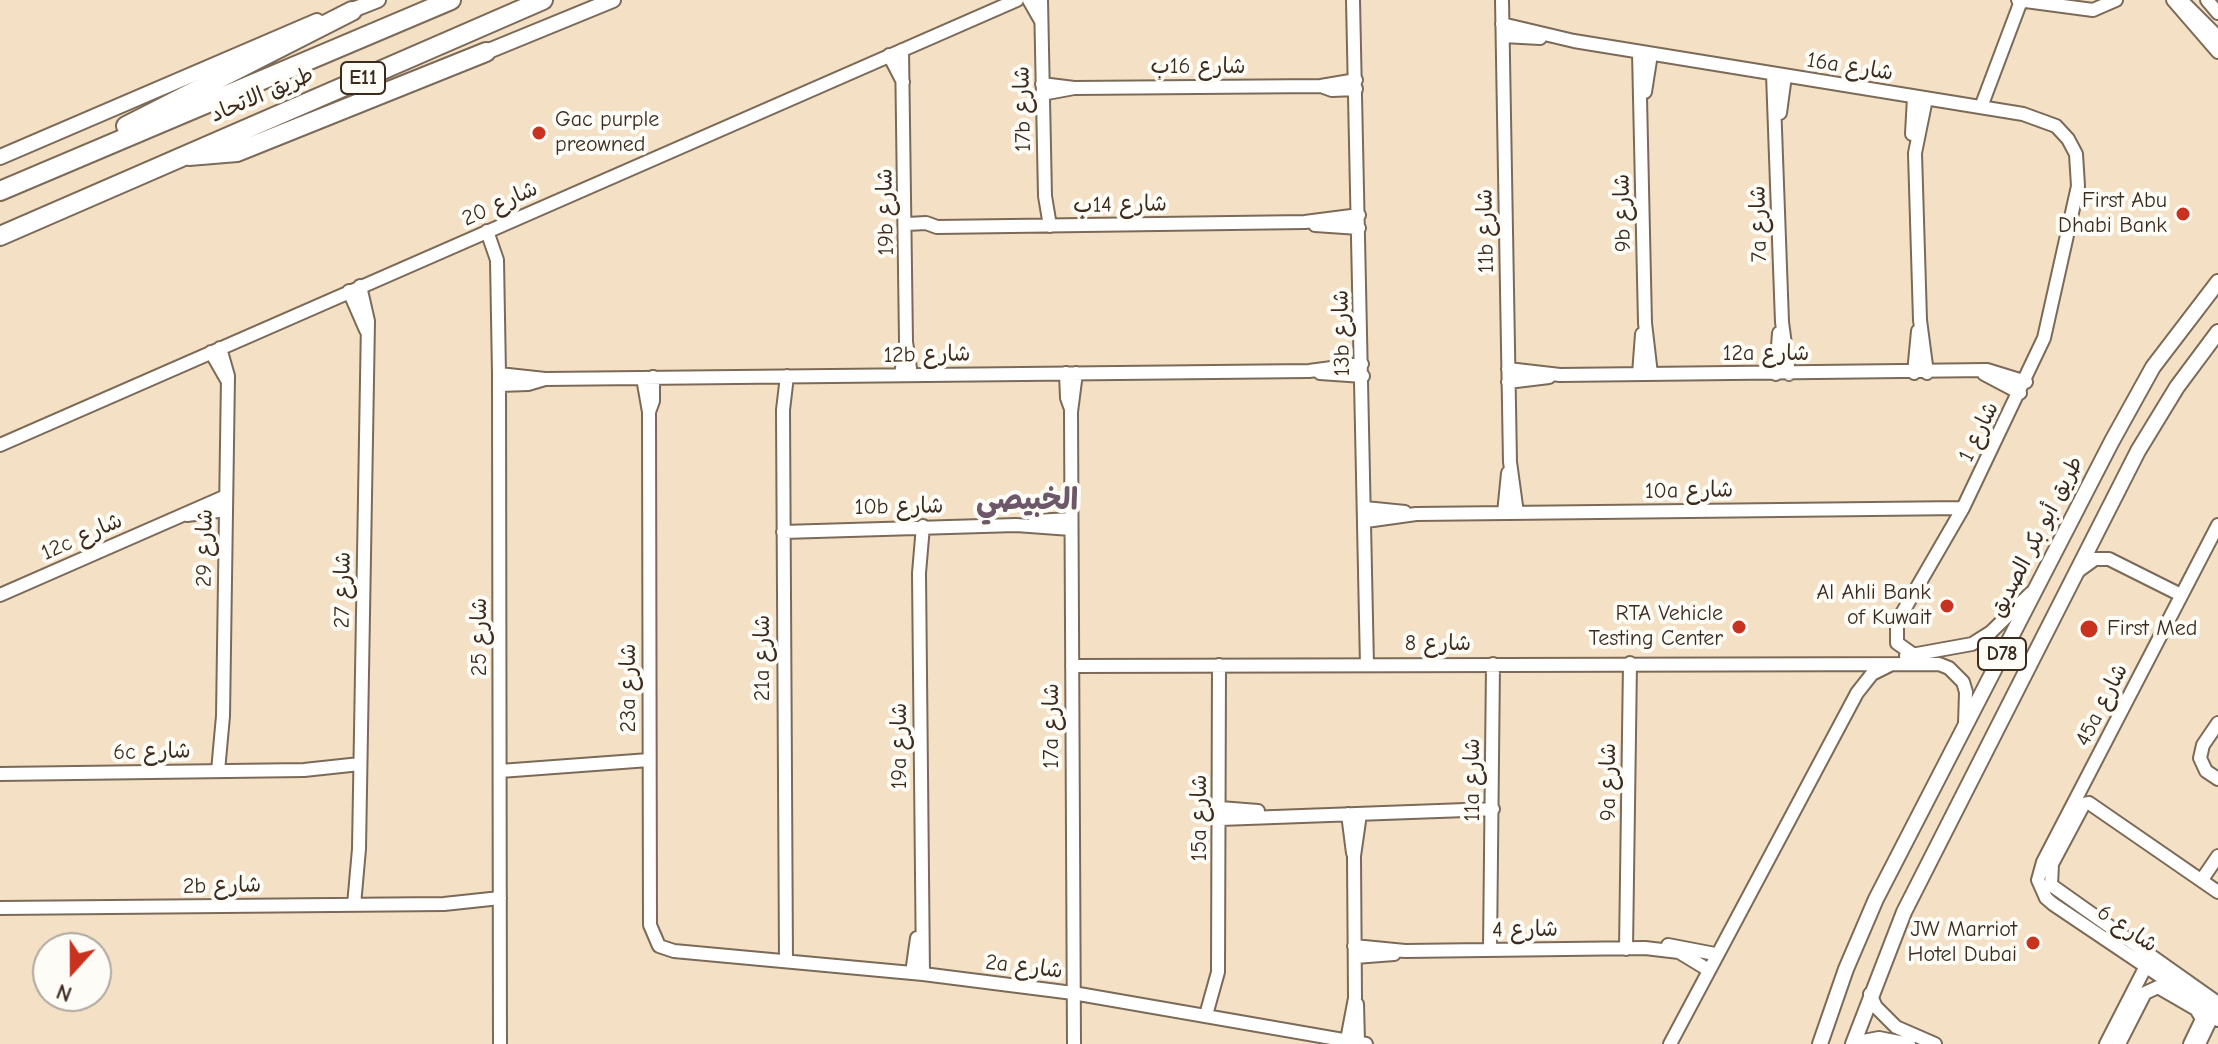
<!DOCTYPE html>
<meta charset="utf-8">
<style>
body{margin:0}
#map{position:relative;width:2218px;height:1044px;overflow:hidden;background:#f4e0c5;font-family:"Comic Neue",sans-serif}
canvas{display:block}
.north{position:absolute;left:32px;top:932px;width:80px;height:80px;box-sizing:border-box;background:#fdfcf7;border:2px solid #afa8a0;border-radius:50%;rotate:201deg;font-size:22px;font-weight:700;line-height:32px;text-align:center;color:#3b2a1e}
.north::after{content:'';display:block;margin:auto;width:28px;height:36px;background:#c8321e;clip-path:polygon(50% 0,100% 100%,50% 72%,0 100%)}
</style>
<div id="map">
<canvas width="2218" height="1044"></canvas>
<div class="north">N</div>
</div>
<script>
const ctx = document.querySelector('canvas').getContext('2d');
ctx.lineJoin = 'round';
const poly = rows => new Path2D(rows.map(r => 'M' + r).join(''));
function trace(path, color, width, dash) { ctx.strokeStyle = color; ctx.lineWidth = width; ctx.lineCap = dash ? 'butt' : 'round'; ctx.setLineDash(dash || []); ctx.stroke(path); }
function label(font, color, halo, rows, align = 'center') {
  ctx.font = font + ' "Comic Neue","Playpen Sans Arabic",sans-serif'; ctx.lineWidth = 8; ctx.setLineDash([]); ctx.textBaseline = 'middle'; ctx.strokeStyle = halo; ctx.fillStyle = color; for (const [text, x, y, turn = 0] of rows) {
    ctx.save(); ctx.translate(x, y); ctx.rotate((+turn || 0) * Math.PI / 180); ctx.textAlign = isNaN(turn) ? turn : align; if (halo) ctx.strokeText(text, 0, 0); ctx.fillText(text, 0, 0); ctx.restore();
  }
}
const minor = poly([
 [1029,0,1041,21],
 [1041,0,1045,196,1050,226],
 [1353,0,1367,665],
 [1502,0,1510,462,1517,513],
 [2018,0,2093,10,2116,0],
 [2173,0,2218,52],
 [2181,0,2218,37],
 [2207,0,2218,13],
 [1502,24,1574,41,2023,114,2056,126,2068,139,2076,154,2078,186,2044,338,1963,508,1897,622,1897,643,1914,655],
 [1503,36,1540,38],
 [902,50,906,342,911,375],
 [1639,52,1645,323,1651,374],
 [889,55,903,82],
 [1773,74,1782,322,1789,374],
 [1042,84,1074,88,1321,86,1332,90,1356,89],
 [1321,86,1356,80],
 [1645,92,1651,54],
 [1042,94,1074,88],
 [1926,99,1915,153,1920,320,1927,373],
 [1981,107,2021,1],
 [1780,113,1785,76],
 [1912,134,1914,97],
 [907,224,926,223,937,227,1305,222,1359,215],
 [1315,225,1359,228],
 [487,231,497,260,499,374,500,1044],
 [349,291,366,330],
 [211,352,227,380],
 [1508,369,1560,375,1987,370,2026,382],
 [1066,373,1067,398,1071,409],
 [1320,373,1363,376],
 [1914,373,1918,331],
 [499,374,545,379,1309,371,1362,364],
 [1639,374,1642,334],
 [1776,374,1779,333],
 [1984,374,2020,393],
 [901,375,906,342],
 [653,377,653,401,649,412,650,925,659,946,674,951,923,974,1073,993,1366,1044],
 [643,378,649,412],
 [1508,382,1549,377],
 [500,385,528,384,545,379],
 [0,445,1017,0],
 [1365,508,1405,512],
 [1504,513,1508,473],
 [187,515,226,510],
 [1035,521,1071,519],
 [1366,521,1416,514,1963,508],
 [2218,525,2043,862,2038,880,2046,898,2053,904,2218,1015],
 [923,526,919,573,923,974],
 [783,532,1016,525,1071,529],
 [2077,572,2095,559,2109,559,2181,595],
 [0,595,226,496],
 [1906,656,1972,644,1991,632,2031,593],
 [1072,666,1939,664,1949,668,1963,682,1966,692,1965,725],
 [2218,723,2203,745,2200,758,2206,771,2218,779],
 [218,771,223,716,228,376,220,348],
 [500,771,649,760],
 [0,774,304,770,360,764],
 [1220,808,1258,811],
 [1348,814,1353,853],
 [1220,819,1493,809],
 [2203,878,2218,856],
 [2218,892,2089,803,2084,804,2052,864,2051,885,2218,1003],
 [354,905,359,849,368,321,360,286],
 [0,908,444,904,500,898],
 [1668,945,1715,954],
 [1354,946,1405,951,1645,948,1679,952,1707,969],
 [1626,949,1630,663],
 [1490,950,1493,664],
 [1355,957,1394,954],
 [786,961,783,410,787,376],
 [912,973,917,938],
 [1870,994,1876,1007,1896,1027,1935,1044],
 [1357,1004,1358,1042],
 [1206,1015,1218,972,1219,665],
 [1347,1040,1355,998,1354,856,1360,814],
 [1853,1043,1879,1038,1909,1044],
 [1074,1044,1071,412,1076,373],
 [1670,1044,1857,693,1872,674,1890,665],
 [2106,1044,2146,966],
 [2119,1044,2145,993,2158,987,2196,1009,2202,1019,2190,1044],
 [2199,1044,2212,1017,2218,1020]
]);
const major = poly([
 [345,13,378,0],
 [486,52,613,0],
 [0,157,317,21],
 [1820,1044,1846,969,1876,899,2112,441,2153,367,2218,282],
 [1853,1044,1904,912,2138,451,2177,387,2218,332]
]);
const highway = poly([
 [126,126,352,11],
 [189,156,237,152,486,52],
 [0,191,451,0],
 [0,236,543,0]
]);
trace(minor, '#7c6a58', 16);
trace(major, '#7c6a58', 18);
trace(highway, '#7c6a58', 22);
trace(minor, '#fff', 12);
trace(major, '#fff', 14);
trace(highway, '#fff', 18);
for (const [x, y, r, color] of [
 [539,133,8,"#c8321e"],
 [2183,214,8,"#c8321e"],
 [1947,606,8,"#c8321e"],
 [1739,627,8,"#c8321e"],
 [2089,629,10,"#c8321e"],
 [2033,943,8,"#c8321e"]
]) { const dot = new Path2D(); dot.arc(x, y, r, 0, 2 * Math.PI); ctx.fillStyle = color; ctx.fill(dot); trace(dot, '#fdfcf7', 3); }
for (const [x, y, w] of [
 [363,78,44],
 [2002,654,48]
]) { const box = new Path2D(); box.roundRect(x - w / 2, y - 16, w, 32, 6); ctx.fillStyle = '#fdfcf7'; ctx.fill(box); trace(box, '#3b2a1e', 2); }
label('bold 20px', '#3b2a1e', null, [
 ["E11",363,78],
 ["D78",2002,654]
]);
label('22px', '#3b2a1e', '#fdfcf7', [
 ["شارع 16ب",1198,67],
 ["16a شارع",1850,67,9],
 ["طريق الاتحاد",262,95,-23],
 ["17b شارع",1023,109,-91],
 ["شارع 20",500,204,-24],
 ["شارع 14ب",1120,205,-1],
 ["19b شارع",886,212,-91],
 ["9b شارع",1623,213,-91],
 ["7a شارع",1759,224,-91],
 ["11b شارع",1486,231,-91],
 ["13b شارع",1342,333,-91],
 ["12a شارع",1766,354],
 ["12b شارع",927,355,-1],
 ["شارع 1",1979,432,-64],
 ["10a شارع",1689,491,-1],
 ["10b شارع",899,507,-1],
 ["12c شارع",82,537,-24],
 ["طريق أبو بكر الصديق",2037,537,-63],
 ["شارع 29",205,548,-89],
 ["شارع 27",343,590,-89],
 ["شارع 25",480,637,-90],
 ["شارع 8",1438,644],
 ["21a شارع",763,658,-90],
 ["23a شارع",629,688,-90],
 ["45a شارع",2102,705,-63],
 ["17a شارع",1052,726,-90],
 ["19a شارع",900,746,-90],
 ["6c شارع",152,752,-1],
 ["11a شارع",1473,780,-90],
 ["9a شارع",1609,782,-90],
 ["15a شارع",1200,818,-90],
 ["2b شارع",222,886,-1],
 ["شارع 6",2127,929,34],
 ["شارع 4",1525,930,-1],
 ["2a شارع",1024,967,7]
]);
label('22px', '#3b2a1e', '#fdfcf7', [
 ["Gac purple",555,120,"left"],
 ["preowned",555,145,"left"],
 ["First Abu",2167,201],
 ["Dhabi Bank",2167,226],
 ["Al Ahli Bank",1931,593],
 ["of Kuwait",1931,618],
 ["RTA Vehicle",1723,614],
 ["Testing Center",1723,639],
 ["First Med",2107,629,"left"],
 ["JW Marriot",2017,930],
 ["Hotel Dubai",2017,955]
], 'right');
label('bold 30px', '#6d5869', '#fdfcf7', [
 ["الخبيصي",1027,501]
]);
</script>
